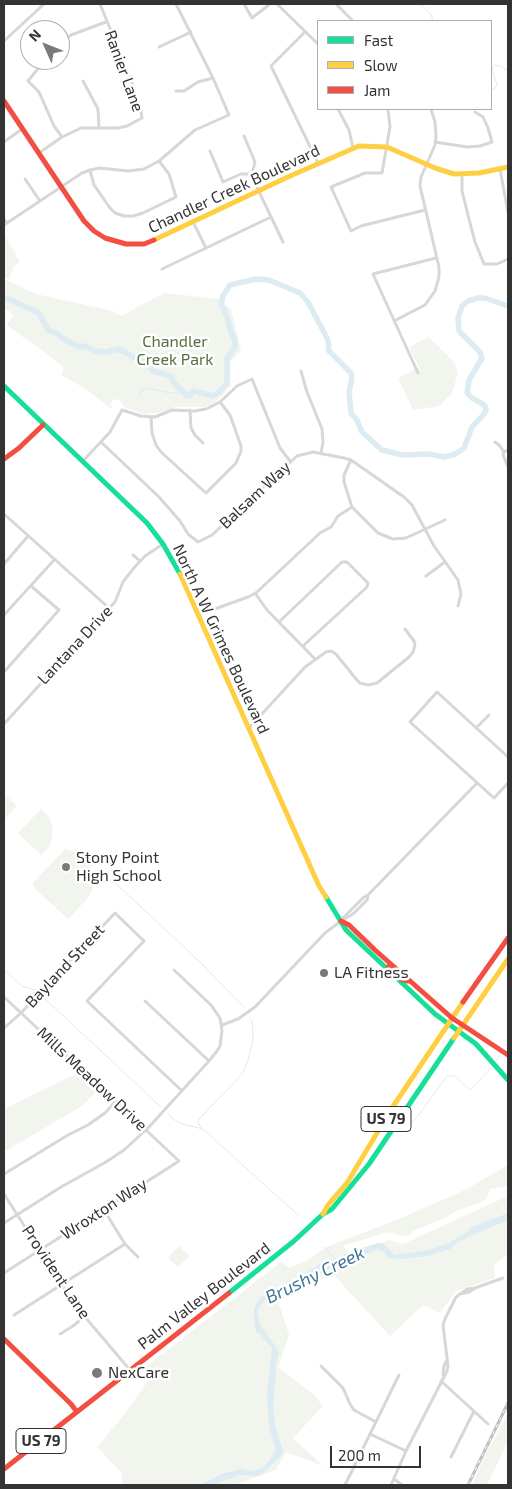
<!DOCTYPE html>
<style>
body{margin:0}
#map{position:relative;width:512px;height:1489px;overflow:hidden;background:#fff;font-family:"Exo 2",sans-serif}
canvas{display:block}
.frame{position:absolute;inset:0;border:5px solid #333;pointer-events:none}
.legend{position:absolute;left:317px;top:20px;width:175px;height:90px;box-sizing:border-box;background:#fff;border:1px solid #adadad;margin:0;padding:6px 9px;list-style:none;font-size:15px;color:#333}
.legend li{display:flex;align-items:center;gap:10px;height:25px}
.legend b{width:25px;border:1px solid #adadad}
.north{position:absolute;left:20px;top:20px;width:50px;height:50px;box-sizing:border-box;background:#fff;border:1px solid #adadad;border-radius:50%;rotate:314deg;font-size:14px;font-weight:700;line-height:20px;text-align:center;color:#333}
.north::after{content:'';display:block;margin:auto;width:18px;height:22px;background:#7a7a7a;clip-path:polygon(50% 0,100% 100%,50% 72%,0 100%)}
.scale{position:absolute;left:330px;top:1446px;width:91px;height:22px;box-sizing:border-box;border:2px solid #333;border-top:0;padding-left:6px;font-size:15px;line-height:18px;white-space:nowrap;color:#333;-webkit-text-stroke:4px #fff;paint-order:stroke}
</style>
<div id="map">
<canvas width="512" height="1489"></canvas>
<div class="frame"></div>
<ul class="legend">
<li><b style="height:6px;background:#16e098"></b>Fast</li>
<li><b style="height:6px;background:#ffcf43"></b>Slow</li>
<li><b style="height:6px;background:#f24e42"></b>Jam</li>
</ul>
<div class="north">N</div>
<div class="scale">200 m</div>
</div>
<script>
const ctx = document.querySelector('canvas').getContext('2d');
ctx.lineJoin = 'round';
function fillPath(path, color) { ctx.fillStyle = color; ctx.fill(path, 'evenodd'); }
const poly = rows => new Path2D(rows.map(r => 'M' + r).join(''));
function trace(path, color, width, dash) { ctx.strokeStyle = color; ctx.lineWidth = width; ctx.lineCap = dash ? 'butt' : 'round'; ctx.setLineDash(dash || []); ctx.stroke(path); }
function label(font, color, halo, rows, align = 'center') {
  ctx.font = font + ' "Exo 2",sans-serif'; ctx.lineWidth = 5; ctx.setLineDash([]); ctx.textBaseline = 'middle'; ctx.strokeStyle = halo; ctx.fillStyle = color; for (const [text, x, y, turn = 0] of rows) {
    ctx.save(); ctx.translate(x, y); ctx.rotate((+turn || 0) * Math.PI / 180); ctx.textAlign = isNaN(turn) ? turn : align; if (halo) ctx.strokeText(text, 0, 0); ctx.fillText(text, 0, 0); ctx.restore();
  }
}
fillPath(poly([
 [4,234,20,262,14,266,9,279,4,277],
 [4,279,36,294,113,311,121,316,164,293,218,299,231,309,241,351,230,362,231,386,216,402,204,407,175,407,158,413,144,414,124,407,120,400,116,399,112,401,111,404,112,408,110,408,86,389,61,375,64,368,41,349,20,335,7,325,13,315,4,308],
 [429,337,454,362,458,373,452,393,439,406,413,410,398,378,419,367,409,347],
 [4,794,17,806,4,820],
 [41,809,49,817,53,828,52,838,49,847,41,855,18,833],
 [65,849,73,851,80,856,89,865,93,877,93,889,87,899,68,919,34,888,33,883],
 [78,1073,98,1090,82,1106,4,1152,4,1109],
 [508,1165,508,1186,490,1189,486,1199,481,1202,456,1211,447,1217,413,1231,410,1235,404,1236,387,1232,343,1246,348,1253,389,1240,403,1244,508,1196,508,1253,494,1265,495,1278,456,1291,440,1313,423,1305,390,1336,333,1274,278,1301,289,1335,278,1367,314,1395,323,1406,293,1438,323,1466,286,1452,276,1470,234,1485,123,1485,121,1472,97,1447,123,1416,153,1374,147,1366,281,1262,290,1268,308,1260,326,1247,399,1219,467,1189],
 [179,1246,190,1256,178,1267,168,1258],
 [508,1413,508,1432,506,1433,508,1437,508,1442,487,1485,472,1485,486,1454]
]), '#f1f5ed');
fillPath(poly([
 [508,1213,508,1220,468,1237,458,1242,450,1249,427,1256,404,1259,387,1258,385,1252,378,1249,338,1266,324,1271,307,1285,298,1285,284,1289,271,1299,269,1298,264,1301,257,1311,260,1324,276,1347,279,1353,275,1367,276,1372,273,1407,276,1428,283,1451,282,1455,262,1474,256,1476,240,1475,212,1485,201,1485,221,1474,241,1469,250,1471,260,1469,265,1466,276,1450,269,1427,267,1393,272,1348,260,1334,256,1333,254,1318,254,1309,258,1301,263,1296,284,1285,296,1282,300,1277,324,1261,336,1259,345,1254,355,1250,378,1243,382,1243,395,1255,429,1250,449,1243,466,1233,472,1227]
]), '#ddebf3');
trace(poly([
 [420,4,431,14,433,21],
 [491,89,494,89,497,84,492,71,493,67,495,65,500,66,508,71],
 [138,397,141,391,147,388,170,393,184,393],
 [113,881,199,961,244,1007],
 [4,970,22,986,36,990],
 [42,996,161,1107],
 [496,1061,500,1055],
 [168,1113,173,1119,182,1124,203,1129,299,1216],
 [404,1121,411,1123,415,1120,447,1076,455,1076,470,1090,490,1069],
 [202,1128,199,1125,198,1121,199,1119,234,1083,243,1072,248,1060,253,1039,252,1021,249,1018],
 [323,1247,337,1260]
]), '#ddebf3', 1);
trace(poly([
 [4,297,39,313,48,330,58,334,62,338,79,347,85,346,95,351,106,352,119,349,133,357],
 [141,359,146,360,152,371,171,376,173,382,186,395,190,396,193,391,213,396,219,392,227,383,227,359,235,347,235,340,231,332,225,311,221,305,223,296,230,285,256,279,269,280,300,293,308,302,328,340,329,351,351,373,352,379,349,392,351,413,357,420,362,432,382,450,403,455,429,454,444,457,455,454,464,448,472,427,484,414,486,410,485,406,481,403,472,398,467,393,469,380,482,358,480,352,459,331,458,318,462,306,468,301,478,298,485,298,508,306]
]), '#ddebf3', 5.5);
trace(poly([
 [244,4,252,18,270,4],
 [277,4,318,44],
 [336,4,353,21],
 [305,32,271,66,318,163],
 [4,41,44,4],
 [60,45,71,35,106,22],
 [159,47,191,32],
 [45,60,28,81,39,92,54,126,62,137],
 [83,81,98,109,99,128],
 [176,91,184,91,198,82,213,78],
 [338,109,349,130,353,148],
 [388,109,390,127,382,173,365,173,331,187,351,231,361,226,425,210],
 [244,136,255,162,252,174,253,179,283,242],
 [4,142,22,129],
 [435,142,467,147,480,146,492,142,488,128,483,117,475,112],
 [210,151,223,182,241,174,252,174],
 [39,153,62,137,81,128,118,128,127,126,142,118,141,111,130,77,100,4],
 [500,169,508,213],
 [90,170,94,185,110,208,115,213,124,216,133,216,143,213,176,197,169,174,159,161],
 [462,174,462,191,469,219,475,242,484,264,497,264,508,259],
 [25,179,40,201],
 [4,219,7,223],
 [193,222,206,248],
 [4,225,82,173,90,170,100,168,128,171,144,169,159,161,195,130,229,115,213,78,176,4],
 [162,269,271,217],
 [394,321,425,305,435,291,439,277,439,267,420,186,421,177,435,145,436,136,435,122,431,109],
 [301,371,307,392,322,429,323,442,321,453],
 [418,373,373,274,436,258],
 [190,410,191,428,195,435,203,443],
 [151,417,152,433,156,445,161,452,206,493,236,463,241,451,241,446,230,415,220,402],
 [101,442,159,497,180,521,188,534,198,542,212,535,297,456,313,452,344,458,351,460,404,497,412,505,434,546,458,580,461,594,458,606],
 [495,442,500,446,504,452],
 [508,450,504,452,503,455,508,467],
 [351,460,344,475,344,482,352,507,378,533,393,539,406,538,445,520],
 [83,461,110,432,122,410,141,416,155,417,172,410,195,411,206,409,220,402,237,386,252,379,280,448,290,461],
 [4,514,109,608],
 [133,555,140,561],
 [4,564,28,536],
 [426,576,445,562],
 [255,593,267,610,315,659],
 [4,615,55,559],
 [198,615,248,597,256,593,320,533,331,527,338,516,352,507],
 [279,622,342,562,347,562,368,583,367,587,303,646],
 [4,672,59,610,31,586],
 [4,724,115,602,123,582,133,569,145,556,163,544],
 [249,728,305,667,326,652,331,651,336,654,356,679,360,683,368,685,377,683,409,657,413,652,415,645,414,641,405,629],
 [476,728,489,715],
 [508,757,437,692,410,722,494,798,508,783],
 [343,918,364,897,368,895],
 [145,1001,209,1061],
 [222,1025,238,1019,255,1007,325,933,341,921,353,914,367,900,368,895,477,783],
 [4,1028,21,1013,115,913,144,941,87,1001,182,1091],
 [4,1174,68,1135,88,1125,105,1113,116,1101],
 [4,1194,74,1304,130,1370],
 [104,1210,125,1244,138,1257],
 [4,1223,61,1187,106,1162,124,1150,148,1128,209,1061,217,1051,220,1046,222,1030,220,1018,211,1005,174,970],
 [4,1273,179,1161,4,997],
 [460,1294,469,1292,475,1288],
 [14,1315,125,1244],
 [60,1334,73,1326,84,1317],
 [321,1366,343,1388,350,1404,354,1410,376,1422],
 [443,1375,444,1366,446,1361],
 [441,1381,488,1424],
 [370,1434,406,1451],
 [451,1457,474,1411],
 [394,1479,402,1485],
 [345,1485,399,1375],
 [391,1485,406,1451,447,1371,448,1366,443,1325,445,1319,456,1297,467,1289,475,1288,503,1278]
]), '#d7d7d7', 3);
trace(poly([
 [4,386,147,523,163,544,180,574],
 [326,897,346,930,435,1014,476,1044,508,1080],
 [229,1293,294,1241,323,1214,332,1209,369,1164,454,1038]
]), '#16e098', 5);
trace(poly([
 [154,240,290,176,359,146,387,147,435,168,454,174,479,173,508,167],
 [180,574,319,886,326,897],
 [454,1038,508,959],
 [323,1214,328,1205,347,1183,392,1108,463,1002]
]), '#ffcf43', 5);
trace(poly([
 [4,101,84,221,94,231,105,238,126,244,144,244,154,240],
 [4,459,19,448,43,425],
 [341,921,349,925,375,950,452,1018,508,1055],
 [388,967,401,979,408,981],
 [463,1002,508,938],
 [4,1339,71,1404,77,1412],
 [4,1469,229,1293]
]), '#f24e42', 5);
const rail = poly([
 [468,1485,508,1403]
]);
trace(rail, '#bebebe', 3);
trace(rail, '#fff', 1, [4]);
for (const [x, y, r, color] of [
 [66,867,5,"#7a7a7a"],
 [324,973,5,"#7a7a7a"],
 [97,1373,6,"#7a7a7a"]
]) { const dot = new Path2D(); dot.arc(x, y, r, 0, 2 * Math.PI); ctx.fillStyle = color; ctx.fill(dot); trace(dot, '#fff', 2); }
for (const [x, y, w] of [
 [386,1119,50],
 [41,1441,50]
]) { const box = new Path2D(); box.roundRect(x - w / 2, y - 12.5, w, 25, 4); ctx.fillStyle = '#fff'; ctx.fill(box); trace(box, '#333', 1); }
label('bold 15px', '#333', null, [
 ["US 79",386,1119],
 ["US 79",41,1441]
]);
label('16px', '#333', '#fff', [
 ["Ranier Lane",124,71,70],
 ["Chandler Creek Boulevard",234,189,-25],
 ["Balsam Way",255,495,-43],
 ["North A W Grimes Boulevard",221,639,65],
 ["Lantana Drive",75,645,-47],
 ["Bayland Street",65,966,-47],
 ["Mills Meadow Drive",92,1079,43],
 ["Wroxton Way",104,1209,-33],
 ["Provident Lane",56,1272,56],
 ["Palm Valley Boulevard",204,1296,-38]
]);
label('16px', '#56703f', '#fff', [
 ["Chandler",175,342],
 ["Creek Park",175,360]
]);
label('16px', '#333', '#fff', [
 ["Stony Point",76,858],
 ["High School",76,876],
 ["LA Fitness",334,973],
 ["NexCare",108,1373]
], 'left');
label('italic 18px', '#3f7597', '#fff', [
 ["Brushy Creek",315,1275,-26]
]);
</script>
